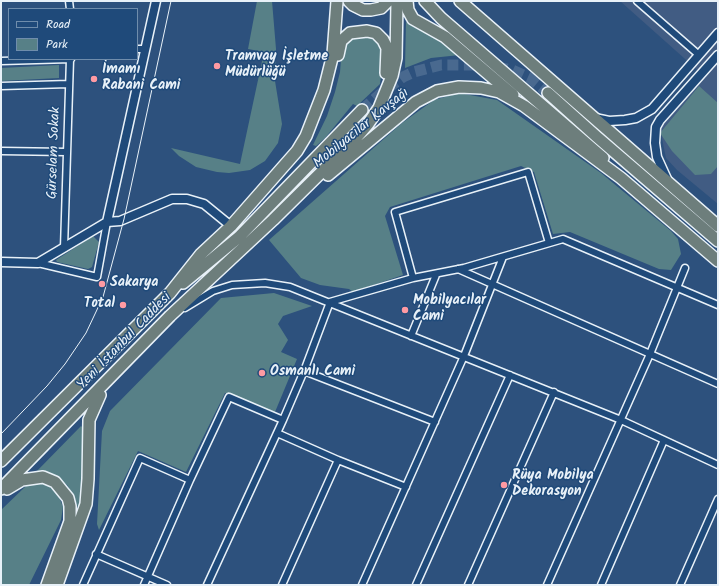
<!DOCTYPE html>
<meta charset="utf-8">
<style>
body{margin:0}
#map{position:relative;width:719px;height:586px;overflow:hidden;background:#2d517d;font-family:Kalam,sans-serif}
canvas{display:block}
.frame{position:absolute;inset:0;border:2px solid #e8f1f8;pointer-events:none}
.legend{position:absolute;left:8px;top:8px;width:130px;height:52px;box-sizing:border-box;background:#1f4a7a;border:1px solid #6f8dac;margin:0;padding:5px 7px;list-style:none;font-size:12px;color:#e8f1f8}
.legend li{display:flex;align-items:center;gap:8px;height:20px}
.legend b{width:20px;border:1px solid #6f8dac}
</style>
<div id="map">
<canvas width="719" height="586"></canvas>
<div class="frame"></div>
<ul class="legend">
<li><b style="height:5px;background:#1f4a7a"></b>Road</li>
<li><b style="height:11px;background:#578087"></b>Park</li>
</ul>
</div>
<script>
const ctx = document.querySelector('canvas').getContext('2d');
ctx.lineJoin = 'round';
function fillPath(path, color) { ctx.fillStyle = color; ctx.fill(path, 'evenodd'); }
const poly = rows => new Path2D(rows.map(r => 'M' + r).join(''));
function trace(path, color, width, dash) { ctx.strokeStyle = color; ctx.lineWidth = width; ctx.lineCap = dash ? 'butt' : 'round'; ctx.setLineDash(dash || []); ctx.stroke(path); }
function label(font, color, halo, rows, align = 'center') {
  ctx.font = font + ' Kalam,sans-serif'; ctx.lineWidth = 3; ctx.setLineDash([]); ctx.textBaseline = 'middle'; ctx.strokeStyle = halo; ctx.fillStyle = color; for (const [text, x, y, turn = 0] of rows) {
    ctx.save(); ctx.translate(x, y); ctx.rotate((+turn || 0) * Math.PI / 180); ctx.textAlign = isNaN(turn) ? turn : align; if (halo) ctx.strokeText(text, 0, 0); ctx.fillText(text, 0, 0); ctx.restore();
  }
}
fillPath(poly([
 [620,1,718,1,718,204,677,170,666,158,660,129,703,75]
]), '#415c83');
fillPath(poly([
 [257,1,272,1,276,49,275,81,282,124,278,143,265,161,250,170,229,173,217,172,196,167,179,156,171,148,240,164,264,52,248,49],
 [406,22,438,38,460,55,431,58,405,68],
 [373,35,382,47,383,61,380,84,357,106,353,104,325,138,316,146,313,145,327,116,335,92,340,72,342,47,351,37],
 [59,65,59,78,1,81,1,68],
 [699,86,718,103,718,166,711,174,695,175,672,151,660,133],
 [459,93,497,100,601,173,671,231,678,239,681,254,671,270,659,269,570,232,553,234,534,172,521,166,390,207,385,216,403,275,353,292,349,289,320,285,301,278,269,240,402,123,434,100],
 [93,236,99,242,92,267,88,269,57,262,56,260],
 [274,293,312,306,283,316,278,324,288,340,281,352,297,359,275,412,225,393,186,472,138,451,99,530,97,524,102,431,110,411,221,298],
 [81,426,83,428,84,480,82,501,78,508,74,496,67,485,57,478,36,472],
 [37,483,48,485,58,494,63,507,61,520,29,585,1,585,1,510,26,486]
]), '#578087');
trace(poly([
 [362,110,379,95,403,77,414,72,441,65,483,65,512,70,530,78,548,93]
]), '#49698f', 11, [11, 5.5]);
const street = poly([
 [69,1,70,9],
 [637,1,699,55],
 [137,49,145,49],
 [1,61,71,59],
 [1,86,69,84],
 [1,151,67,152],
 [64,248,70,59],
 [38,263,97,277,107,222],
 [458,269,718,384],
 [413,278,395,212,528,172,549,243],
 [330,302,413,278,464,268,563,239,718,305],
 [185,308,213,291,232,285,265,283,290,287,621,420,718,465],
 [411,336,436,275],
 [304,371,435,422],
 [283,420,277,433,338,460],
 [96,554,167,585],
 [83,585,140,458,190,480,229,397,283,420,304,371,330,302],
 [144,585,190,480],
 [207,585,277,433],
 [282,585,338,460,406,487],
 [362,585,464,356,503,257],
 [416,585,510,375],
 [468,585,554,392],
 [547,585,650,354,685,268],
 [601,585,664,440],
 [680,585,718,499]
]);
const secondary = poly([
 [595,118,609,121,625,120,636,118,652,109,718,33],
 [667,179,657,157,655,143,656,127,660,120,718,55],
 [107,222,156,1],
 [1,262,38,263,107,222,120,221,172,199,187,199,204,204,231,226]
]);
const highway = poly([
 [349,1,353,5,363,10,371,10,381,8,388,1],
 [407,1,408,10,413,19,445,37,513,95],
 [425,1,441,18,603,158],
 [460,1,718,226],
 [338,55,341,41,350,33,367,31,376,33,383,40,387,48,386,73],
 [548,93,597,137,718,241],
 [328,175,416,102,437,91,459,87,481,88,499,92,524,106,621,178,718,261],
 [183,283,239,237,362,110],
 [1,461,170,293,201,254,231,226,297,151,306,136,324,90,333,54,337,1],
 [1,489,170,316,273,220,356,138,368,124,379,108,392,76,396,58,397,1],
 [7,489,22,480,43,477,55,482,68,498,70,506,70,521,47,585],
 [57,585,86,504,88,479,89,420,100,395]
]);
trace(street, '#e8f1f8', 9);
trace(secondary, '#e8f1f8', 11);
trace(highway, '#e8f1f8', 14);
trace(street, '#1f4a7a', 6);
trace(secondary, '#1f4a7a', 8);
trace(highway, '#6d7e7c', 11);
trace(poly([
 [1,434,47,386,65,364,86,333,103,297,124,219,171,1]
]), '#e8f1f8', 1);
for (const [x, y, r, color] of [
 [217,66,4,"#ff9aa2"],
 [94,79,4,"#ff9aa2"],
 [102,284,4,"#ff9aa2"],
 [123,305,4,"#ff9aa2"],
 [405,310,4,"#ff9aa2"],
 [262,373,4,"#ff9aa2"],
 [504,485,4,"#ff9aa2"]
]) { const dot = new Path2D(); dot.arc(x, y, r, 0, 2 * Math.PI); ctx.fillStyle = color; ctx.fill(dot); trace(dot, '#1f4a7a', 1.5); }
label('bold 14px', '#e8f1f8', '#1f4a7a', [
 ["Tramvay İşletme",225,58],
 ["Müdürlüğü",225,74],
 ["İmamı",102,71],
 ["Rabani Cami",102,87],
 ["Sakarya",110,284],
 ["Mobilyacılar",413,302],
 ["Cami",413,318],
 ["Total",115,305,"right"],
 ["Osmanlı Cami",270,373],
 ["Rüya Mobilya",512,477],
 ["Dekorasyon",512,493]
], 'left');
label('14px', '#e8f1f8', '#1f4a7a', [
 ["Mobilyacılar Kavşağı",362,129,-39],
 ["Gürselam Sokak",55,153,-88],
 ["Yeni İstanbul Caddesi",125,342,-46]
]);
</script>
